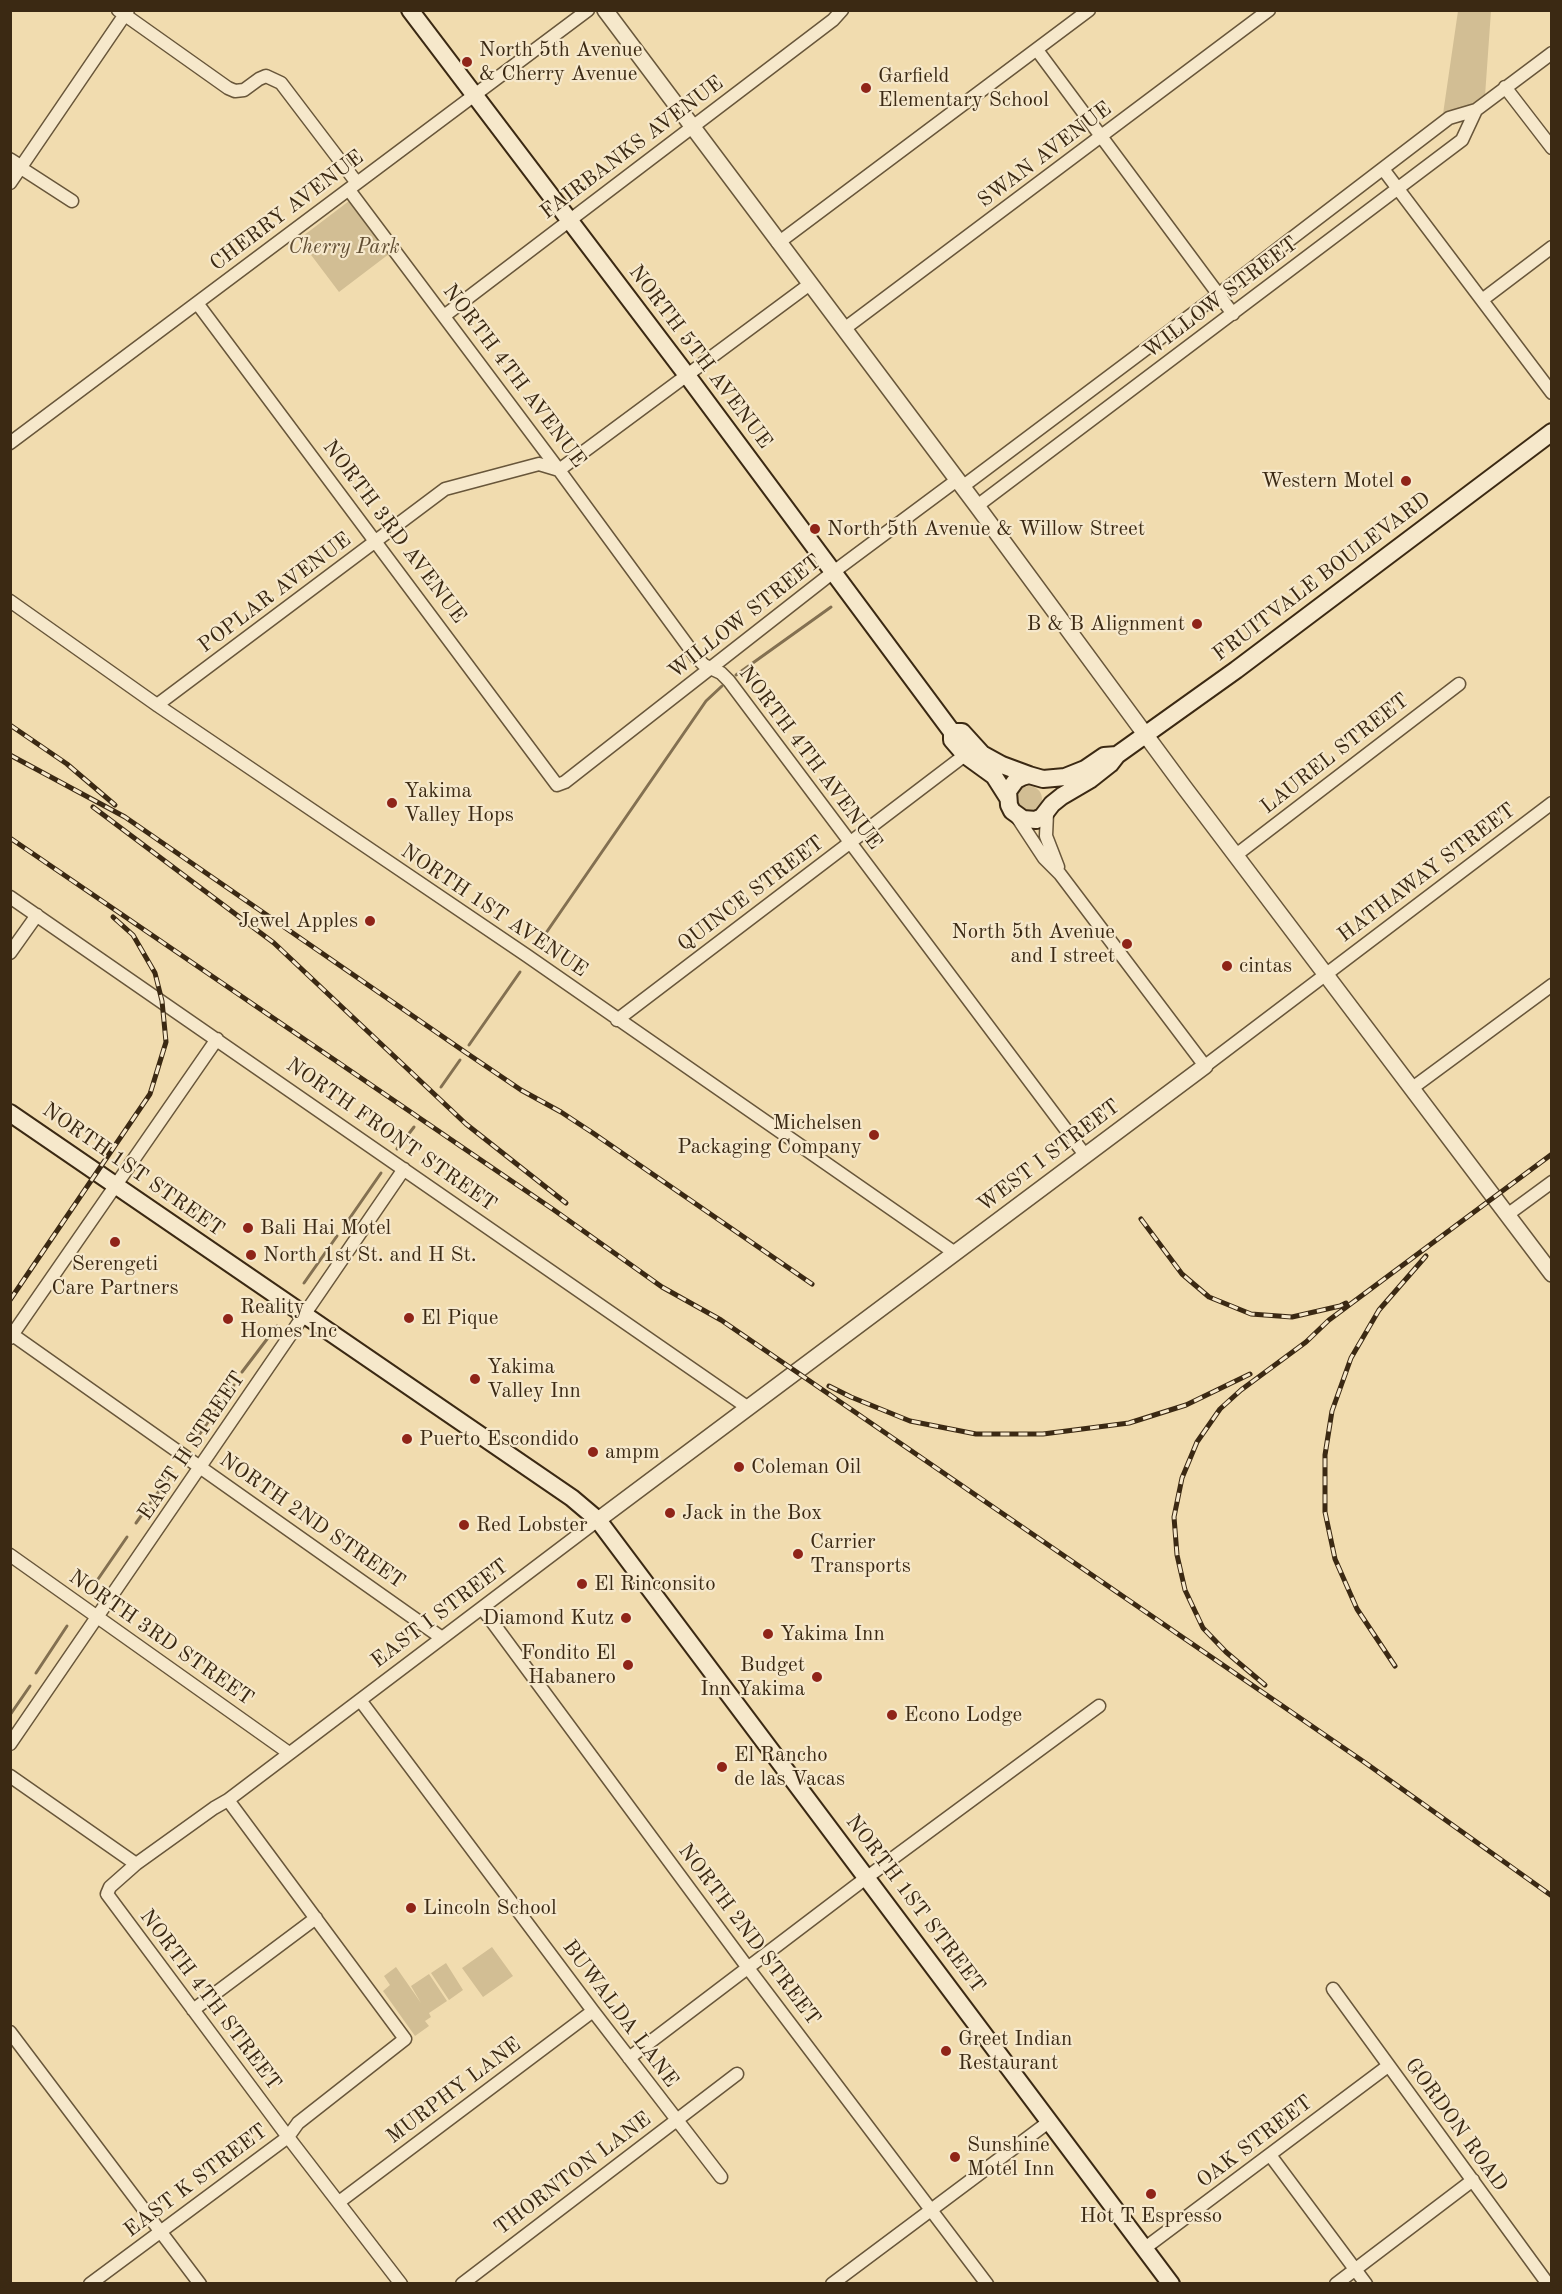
<!DOCTYPE html>
<style>
body{margin:0}
#map{position:relative;width:1562px;height:2294px;overflow:hidden;background:#f1dcaf;font-family:"Old Standard TT",serif}
canvas{display:block}
.frame{position:absolute;inset:0;border:12px solid #3b2913;pointer-events:none}
</style>
<div id="map">
<canvas width="1562" height="2294"></canvas>
<div class="frame"></div>
</div>
<script>
const ctx = document.querySelector('canvas').getContext('2d');
ctx.lineJoin = 'round';
function fillPath(path, color) { ctx.fillStyle = color; ctx.fill(path, 'evenodd'); }
const poly = rows => new Path2D(rows.map(r => 'M' + r).join(''));
function trace(path, color, width, dash) { ctx.strokeStyle = color; ctx.lineWidth = width; ctx.lineCap = dash ? 'butt' : 'round'; ctx.setLineDash(dash || []); ctx.stroke(path); }
function label(font, color, halo, rows, align = 'center') {
  ctx.font = font + ' "Old Standard TT",serif'; ctx.lineWidth = 4.5; ctx.setLineDash([]); ctx.textBaseline = 'middle'; ctx.strokeStyle = halo; ctx.fillStyle = color; for (const [text, x, y, turn = 0] of rows) {
    ctx.save(); ctx.translate(x, y); ctx.rotate((+turn || 0) * Math.PI / 180); ctx.textAlign = isNaN(turn) ? turn : align; if (halo) ctx.strokeText(text, 0, 0); ctx.fillText(text, 0, 0); ctx.restore();
  }
}
fillPath(poly([
 [1458,11,1491,11,1485,96,1470,106,1443,114],
 [349,201,389,254,339,292,299,239],
 '1016 799a13 13 0 1 1 26 0a13 13 0 1 1-26 0Z',
 [492,1947,513,1976,483,1997,462,1968],
 [446,1963,463,1990,449,2000,431,1973],
 [396,1967,421,2003,411,1986,429,1974,447,2001,429,2013,431,2017,425,2021,429,2026,415,2036,383,1991,390,1985,384,1976]
]), '#d2be94');
trace(poly([
 [736,675,831,607],
 [537,946,706,701,722,686],
 [469,1045,520,972],
 [441,1087,460,1060],
 [397,1149,414,1127],
 [347,1222,381,1173],
 [304,1283,337,1236],
 [242,1372,277,1326],
 [199,1435,234,1385],
 [136,1523,172,1473],
 [96,1582,127,1537],
 [36,1673,67,1626],
 [10,1715,30,1686]
]), '#837051', 3);
const minor = poly([
 [118,10,228,88,235,91,244,90,259,79,266,76,281,83,357,183],
 [1037,50,1233,314],
 [1505,87,1552,148],
 [21,168,72,201],
 [1383,169,1552,393],
 [10,183,128,10],
 [349,190,559,470,696,657,704,665,721,673,729,681,1085,1155],
 [778,243,1089,10],
 [1482,300,1552,247],
 [197,303,557,785,565,782,832,573,957,480],
 [444,316,833,20,842,10],
 [844,329,1269,10],
 [10,443,588,10],
 [962,487,1219,294,1449,118,1476,110,1552,53],
 [977,506,1462,140,1476,110],
 [10,601,157,705,526,955,955,1253],
 [157,705,445,489,539,464,559,470,810,284],
 [1047,813,1046,836,1058,867],
 [1017,817,1044,858,1060,874,1205,1066,1552,803],
 [1236,855,1459,684],
 [10,897,747,1407],
 [10,953,37,915],
 [617,1020,965,755],
 [1411,1089,1552,985],
 [1507,1215,1552,1182],
 [10,1333,442,1638],
 [10,1338,217,1039],
 [10,1555,289,1753],
 [482,1608,748,1968,987,2284],
 [360,1700,593,2011,721,2177],
 [10,1744,404,1169],
 [10,1776,136,1864],
 [1333,1989,1548,2284],
 [193,2010,316,1918],
 [10,2032,200,2284],
 [629,2058,866,1878,1099,1706],
 [1270,2155,1366,2284],
 [339,2202,593,2011],
 [1145,2248,1388,2066],
 [90,2284,288,2137,298,2123,405,2039,228,1800],
 [401,2284,288,2137,107,1894,110,1887,136,1864,214,1808,228,1800,598,1520],
 [462,2284,737,2074],
 [832,2284,1050,2121],
 [1336,2284,1473,2180]
]);
const tertiary = poly([
 [605,10,977,506,1184,787,1552,1274],
 [10,161,21,168],
 [598,1520,1205,1066]
]);
const secondary = poly([
 [410,10,686,374,952,732,952,740,965,755,994,776,1008,798],
 [952,732,962,732,982,754,1002,765,1029,775],
 [1117,755,1104,756,1085,769,1065,777,1043,779,1029,775,1022,777,1016,780,1008,791,1009,805,1012,811,1023,819,1036,820,1042,817,1052,804,1062,796,1091,779,1110,764,1117,755,1236,670,1552,432],
 [10,1113,572,1498,598,1520,1171,2284]
]);
trace(minor, '#68563a', 15);
trace(tertiary, '#68563a', 18);
trace(secondary, '#3b2913', 20);
trace(minor, '#f6e8cb', 12);
trace(tertiary, '#f6e8cb', 15);
trace(secondary, '#f6e8cb', 16);
const rail = poly([
 [10,725,67,764,115,805],
 [10,755,125,817,465,1052,521,1090,561,1112,593,1133,812,1284],
 [93,807,274,943,466,1124,566,1203],
 [10,838,554,1210,662,1287,721,1320,1367,1764,1552,1896],
 [1141,1219,1182,1274,1209,1297,1251,1314,1292,1317,1340,1306,1346,1303],
 [10,1300,150,1094,166,1042,162,1001,155,973,133,935,113,917],
 [829,1386,851,1397,910,1421,976,1434,1043,1434,1129,1423,1186,1405,1250,1374],
 [1395,1666,1357,1609,1335,1559,1325,1512,1325,1455,1332,1411,1351,1358,1379,1310,1426,1256],
 [1265,1685,1226,1652,1203,1628,1185,1590,1177,1555,1174,1517,1182,1478,1197,1442,1220,1409,1241,1390,1306,1342,1329,1320,1552,1154]
]);
trace(rail, '#3b2913', 5);
trace(rail, '#f6e8cb', 3, [9]);
for (const [x, y, r, color] of [
 [467,62,6,"#8f2418"],
 [866,88,6,"#8f2418"],
 [1406,481,6,"#8f2418"],
 [815,529,6,"#8f2418"],
 [1197,624,6,"#8f2418"],
 [392,803,6,"#8f2418"],
 [370,921,6,"#8f2418"],
 [1127,944,6,"#8f2418"],
 [1227,966,6,"#8f2418"],
 [874,1135,6,"#8f2418"],
 [248,1228,6,"#8f2418"],
 [115,1242,6,"#8f2418"],
 [251,1255,6,"#8f2418"],
 [409,1318,6,"#8f2418"],
 [228,1319,6,"#8f2418"],
 [475,1379,6,"#8f2418"],
 [407,1439,6,"#8f2418"],
 [593,1452,6,"#8f2418"],
 [739,1467,6,"#8f2418"],
 [670,1513,6,"#8f2418"],
 [464,1525,6,"#8f2418"],
 [798,1554,6,"#8f2418"],
 [582,1584,6,"#8f2418"],
 [626,1618,6,"#8f2418"],
 [768,1634,6,"#8f2418"],
 [628,1665,6,"#8f2418"],
 [817,1677,6,"#8f2418"],
 [892,1715,6,"#8f2418"],
 [722,1767,6,"#8f2418"],
 [411,1908,6,"#8f2418"],
 [946,2051,6,"#8f2418"],
 [955,2157,6,"#8f2418"],
 [1151,2194,6,"#8f2418"]
]) { const dot = new Path2D(); dot.arc(x, y, r, 0, 2 * Math.PI); ctx.fillStyle = color; ctx.fill(dot); trace(dot, '#f6e8cb', 2); }
label('21px', '#3b2913', '#f6e8cb', [
 ["North 5th Avenue",479,50],
 ["& Cherry Avenue",479,74],
 ["Garfield",878,76],
 ["Elementary School",878,100],
 ["Western Motel",1394,481,"right"],
 ["North 5th Avenue & Willow Street",827,529],
 ["B & B Alignment",1185,624,"right"],
 ["Yakima",404,791],
 ["Valley Hops",404,815],
 ["Jewel Apples",358,921,"right"],
 ["North 5th Avenue",1115,932,"right"],
 ["and I street",1115,956,"right"],
 ["cintas",1239,966],
 ["Michelsen",862,1123,"right"],
 ["Packaging Company",862,1147,"right"],
 ["Bali Hai Motel",260,1228],
 ["North 1st St. and H St.",263,1255],
 ["Serengeti",115,1264,"center"],
 ["Care Partners",115,1288,"center"],
 ["Reality",240,1307],
 ["Homes Inc",240,1331],
 ["El Pique",421,1318],
 ["Yakima",487,1367],
 ["Valley Inn",487,1391],
 ["Puerto Escondido",419,1439],
 ["ampm",605,1452],
 ["Coleman Oil",751,1467],
 ["Jack in the Box",682,1513],
 ["Red Lobster",476,1525],
 ["Carrier",810,1542],
 ["Transports",810,1566],
 ["El Rinconsito",594,1584],
 ["Diamond Kutz",614,1618,"right"],
 ["Yakima Inn",780,1634],
 ["Fondito El",616,1653,"right"],
 ["Habanero",616,1677,"right"],
 ["Budget",805,1665,"right"],
 ["Inn Yakima",805,1689,"right"],
 ["Econo Lodge",904,1715],
 ["El Rancho",734,1755],
 ["de las Vacas",734,1779],
 ["Lincoln School",423,1908],
 ["Greet Indian",958,2039],
 ["Restaurant",958,2063],
 ["Sunshine",967,2145],
 ["Motel Inn",967,2169],
 ["Hot T Espresso",1151,2216,"center"]
], 'left');
label('21px', '#3b2913', '#f6e8cb', [
 ["FAIRBANKS AVENUE",632,148,-37],
 ["SWAN AVENUE",1045,155,-37],
 ["CHERRY AVENUE",287,211,-37],
 ["WILLOW STREET",1221,298,-37],
 ["NORTH 5TH AVENUE",700,357,53],
 ["NORTH 4TH AVENUE",514,376,53],
 ["NORTH 3RD AVENUE",394,532,53],
 ["FRUITVALE BOULEVARD",1322,577,-37],
 ["POPLAR AVENUE",275,593,-37],
 ["WILLOW STREET",745,617,-38],
 ["LAUREL STREET",1335,754,-38],
 ["NORTH 4TH AVENUE",810,758,53],
 ["HATHAWAY STREET",1427,873,-37],
 ["QUINCE STREET",751,894,-37],
 ["NORTH 1ST AVENUE",494,911,34],
 ["NORTH FRONT STREET",391,1135,35],
 ["WEST I STREET",1049,1156,-37],
 ["NORTH 1ST STREET",133,1170,35],
 ["EAST H STREET",192,1446,-56],
 ["NORTH 2ND STREET",312,1521,35],
 ["EAST I STREET",440,1614,-37],
 ["NORTH 3RD STREET",161,1638,35],
 ["NORTH 1ST STREET",915,1904,53],
 ["NORTH 2ND STREET",749,1935,53],
 ["NORTH 4TH STREET",210,2000,53],
 ["BUWALDA LANE",620,2014,53],
 ["MURPHY LANE",454,2091,-37],
 ["GORDON ROAD",1456,2125,54],
 ["OAK STREET",1255,2142,-37],
 ["THORNTON LANE",573,2174,-37],
 ["EAST K STREET",196,2181,-37]
]);
label('italic 21px', '#614e33', '#f6e8cb', [
 ["Cherry Park",344,247]
]);
</script>
